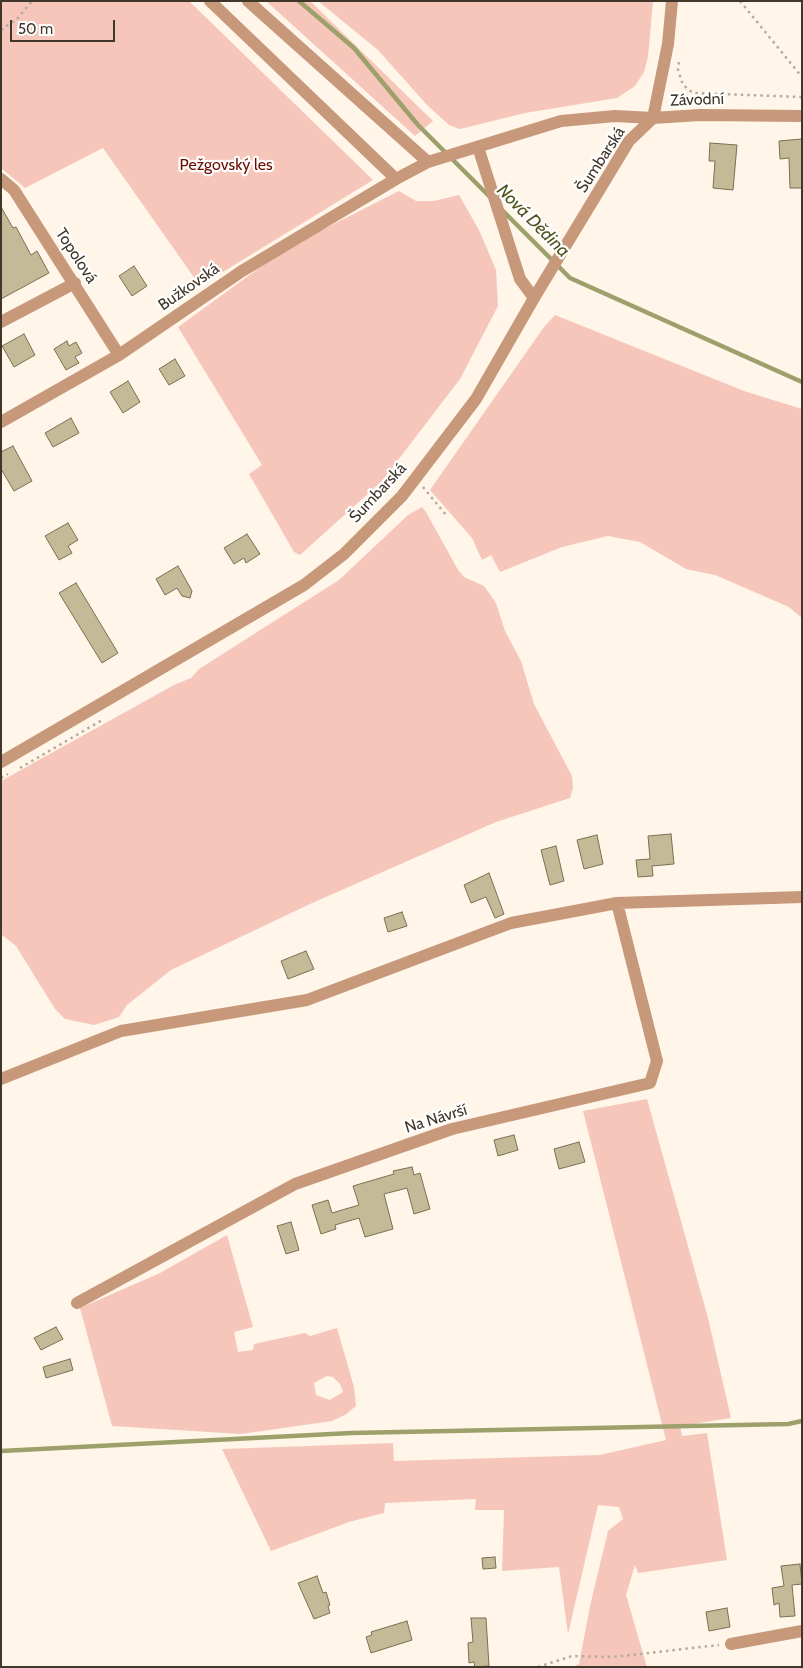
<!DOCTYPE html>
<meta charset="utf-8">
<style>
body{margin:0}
#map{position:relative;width:803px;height:1668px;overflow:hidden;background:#fff5e9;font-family:Cabin,sans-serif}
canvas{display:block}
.frame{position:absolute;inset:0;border:2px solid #40362a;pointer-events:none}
.scale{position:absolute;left:10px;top:20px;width:105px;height:22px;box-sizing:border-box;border:2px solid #40362a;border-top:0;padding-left:6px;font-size:15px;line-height:18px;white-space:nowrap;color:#40362a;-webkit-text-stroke:4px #fff;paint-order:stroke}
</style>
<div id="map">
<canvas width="803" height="1668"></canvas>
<div class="frame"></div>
<div class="scale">50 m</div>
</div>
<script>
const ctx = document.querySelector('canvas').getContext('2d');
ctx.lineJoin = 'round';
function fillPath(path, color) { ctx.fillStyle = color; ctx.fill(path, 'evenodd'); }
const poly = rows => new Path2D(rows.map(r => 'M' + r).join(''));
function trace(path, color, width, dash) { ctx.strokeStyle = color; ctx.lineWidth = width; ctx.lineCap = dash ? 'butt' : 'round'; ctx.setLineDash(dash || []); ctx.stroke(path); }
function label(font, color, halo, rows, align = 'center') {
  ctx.font = font + ' Cabin,sans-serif'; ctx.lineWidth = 4.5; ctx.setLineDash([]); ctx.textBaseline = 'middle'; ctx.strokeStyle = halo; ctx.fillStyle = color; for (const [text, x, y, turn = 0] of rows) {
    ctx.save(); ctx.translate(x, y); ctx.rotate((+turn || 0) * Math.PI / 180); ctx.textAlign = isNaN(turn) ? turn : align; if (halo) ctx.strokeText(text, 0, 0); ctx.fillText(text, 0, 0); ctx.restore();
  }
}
fillPath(poly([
 [1,1,189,1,373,180,200,286,103,148,25,188,1,168],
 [266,1,310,1,433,121,415,136],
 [318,1,653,1,648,57,644,72,635,86,617,98,525,113,460,129,449,125,427,105,378,50],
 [399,191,416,201,434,201,459,195,479,230,496,270,498,306,460,379,382,481,300,555,294,552,249,474,262,465,178,327,273,258,316,233],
 [555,315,744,391,802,409,802,618,789,607,715,575,686,569,640,542,608,536,562,547,500,572,491,555,482,560,472,538,430,490,544,327],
 [422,507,426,512,458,570,464,577,484,586,496,603,505,631,521,661,534,704,572,776,573,788,570,798,496,822,310,904,171,970,127,1005,119,1017,94,1025,65,1019,55,1009,16,946,1,934,1,781,174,685,191,678,199,669,339,580,408,515],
 [647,1099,708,1318,731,1418,680,1426,682,1436,707,1433,727,1560,638,1573,635,1565,626,1595,647,1667,573,1667,579,1664,590,1606,608,1531,623,1519,619,1507,598,1505,568,1634,559,1567,502,1571,504,1510,475,1510,476,1499,385,1503,384,1513,349,1522,271,1551,222,1449,393,1443,394,1461,600,1455,666,1440,583,1111],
 [227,1235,253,1327,234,1332,238,1352,253,1350,254,1344,305,1333,310,1336,337,1328,354,1387,356,1406,345,1415,332,1421,241,1434,112,1426,80,1308,160,1273],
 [327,1376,333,1377,340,1384,343,1392,330,1400,316,1395,314,1383]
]), '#f6c6bb');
trace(poly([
 [299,1,354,48,418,125,490,197],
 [502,210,570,278,802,382],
 [1,1451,351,1433,788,1424,802,1421]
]), '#9da06a', 4.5);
const building = poly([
 [802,139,802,188,790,188,789,158,780,159,779,141,802,139],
 [710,143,737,145,733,190,713,188,715,161,709,161,710,143],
 [1,207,13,228,16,227,31,255,37,251,49,273,1,299,1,207],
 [134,266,147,286,132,296,119,276,134,266],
 [24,334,35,355,14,367,2,346,24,334],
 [67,341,69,346,76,342,82,353,75,357,79,363,66,370,54,349,67,341],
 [175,359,185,376,169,385,159,369,175,359],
 [128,381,140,402,123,413,110,392,128,381],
 [71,418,79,433,53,447,45,433,71,418],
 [13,446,32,481,14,491,1,469,1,452,13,446],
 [68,523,78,540,68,546,72,553,59,560,45,536,68,523],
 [247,534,260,554,246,563,244,558,234,564,224,548,247,534],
 [178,566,192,591,190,598,182,596,177,588,165,595,156,579,178,566],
 [76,583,118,653,102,663,59,593,76,583],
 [671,834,674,864,652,866,653,876,638,877,636,860,650,859,648,836,671,834],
 [597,835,603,864,584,869,577,840,597,835],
 [556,846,564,881,550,885,541,850,556,846],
 [489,873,504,914,495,918,486,897,471,903,464,885,489,873],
 [402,912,407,926,388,932,384,918,402,912],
 [306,951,314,969,288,979,281,961,306,951],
 [514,1135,518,1150,498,1156,494,1140,514,1135],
 [579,1142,585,1162,559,1169,554,1149,579,1142],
 [412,1167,414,1175,420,1173,430,1209,414,1214,407,1188,384,1194,393,1229,365,1237,359,1218,335,1225,336,1229,321,1234,312,1205,328,1200,332,1213,359,1205,353,1186,394,1174,393,1171,412,1167],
 [291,1222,299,1250,286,1254,277,1226,291,1222],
 [56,1327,63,1339,41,1350,34,1338,56,1327],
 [70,1359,73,1370,46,1378,43,1367,70,1359],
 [495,1557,496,1568,483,1569,482,1558,495,1557],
 [800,1564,802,1584,792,1585,795,1616,780,1617,779,1603,774,1605,772,1588,784,1586,781,1566,800,1564],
 [317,1576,323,1593,326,1592,330,1605,328,1606,330,1613,314,1619,298,1583,317,1576],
 [727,1608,730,1627,709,1631,706,1612,727,1608],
 [471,1618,486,1618,489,1666,475,1667,474,1662,469,1663,468,1643,473,1642,471,1618],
 [407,1621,412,1640,371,1653,366,1637,372,1635,371,1632,407,1621]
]);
fillPath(building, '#c4ba97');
trace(building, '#7a704f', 1);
trace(poly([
 [740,1,802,77],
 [1,30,18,18,32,1],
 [679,62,678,70,683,85,693,93,802,97],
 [423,487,446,515],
 [20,768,104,719],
 [1,778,8,774],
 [538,1667,572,1656,613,1657,719,1645]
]), '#b5ab9f', 2.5, [2.5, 4]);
trace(poly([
 [210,1,396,179],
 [248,1,428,162],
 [478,147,520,279,534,298],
 [1,179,14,190,119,355],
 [1,322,75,283],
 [1,422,119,355,242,271,396,179,428,162,561,121,615,116,653,118],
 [1,1079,121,1031,307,1000,511,923,617,903,802,897],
 [77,1303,295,1184,452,1129,650,1083,657,1061,617,903],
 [731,1644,802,1631]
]), '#c7987a', 12);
trace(poly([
 [653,118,700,115,802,116],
 [653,118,668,44,672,1],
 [1,762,304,585,344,554,402,496,476,399,534,298,629,141,653,118]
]), '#c7987a', 12);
label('16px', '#40362a', '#fff', [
 ["Závodní",697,100,-2],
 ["Šumbarská",601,160,-57],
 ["Topolová",76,256,57],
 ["Bužkovská",189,287,-35],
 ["Šumbarská",378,493,-47],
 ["Na Návrší",436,1119,-17]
]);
label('16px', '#680d00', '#fff', [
 ["Pežgovský les",226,165]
]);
label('italic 18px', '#4e531d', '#fff', [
 ["Nová Dědina",533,221,45]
]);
</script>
